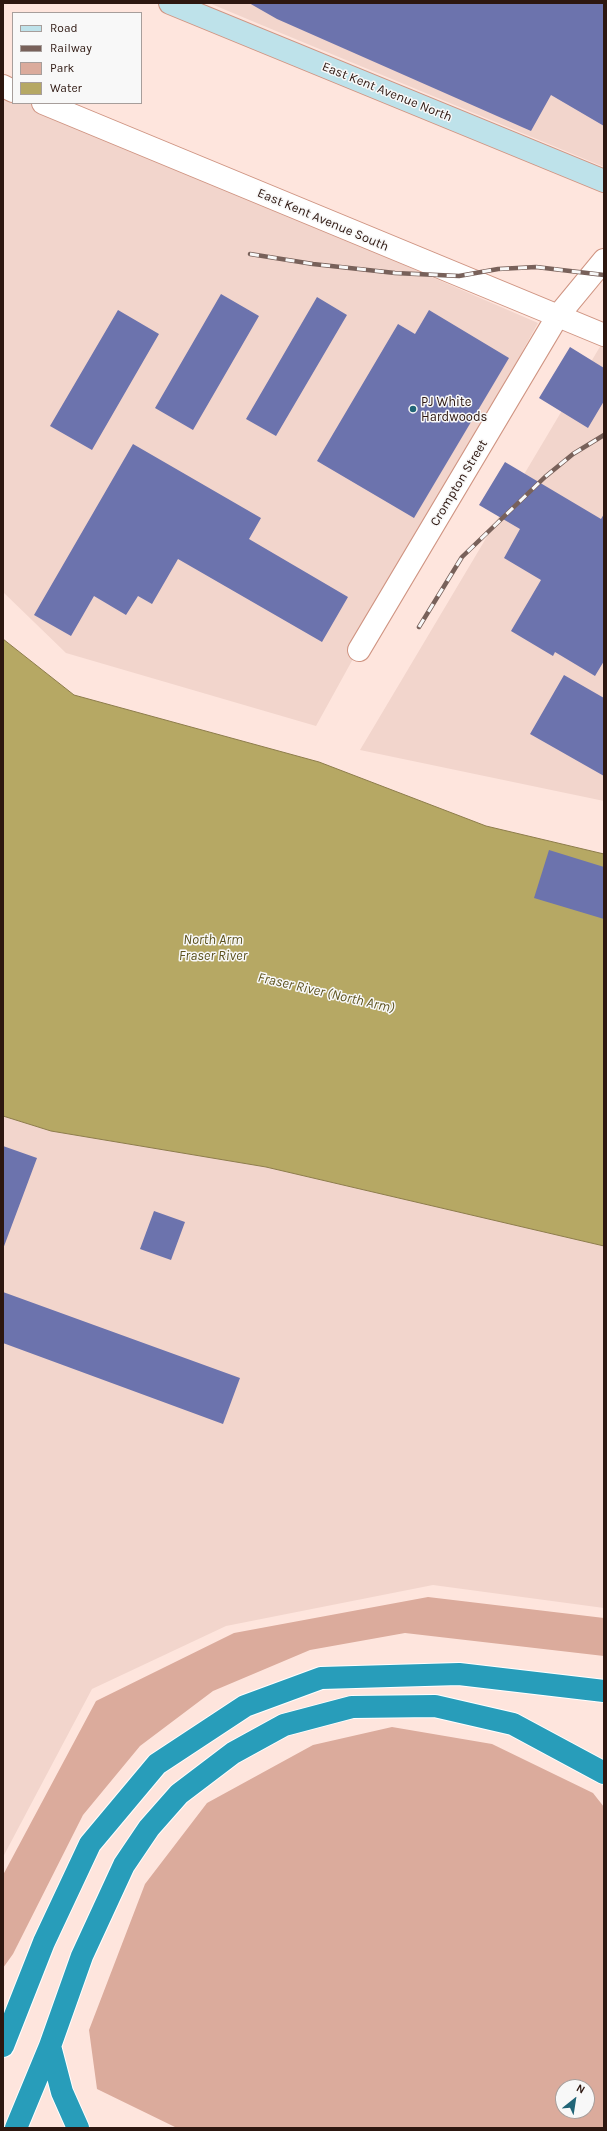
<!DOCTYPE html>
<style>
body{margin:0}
#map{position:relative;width:607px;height:2131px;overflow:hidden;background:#fee5dd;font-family:Karla,sans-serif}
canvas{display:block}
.frame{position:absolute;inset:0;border:4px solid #2d1710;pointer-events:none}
.legend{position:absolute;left:12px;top:12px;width:130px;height:92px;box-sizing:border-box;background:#f8f8f8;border:1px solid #a79e9b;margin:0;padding:5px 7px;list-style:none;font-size:12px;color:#2d1710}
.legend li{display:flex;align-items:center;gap:8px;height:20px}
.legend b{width:20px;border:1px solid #a79e9b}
.north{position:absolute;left:555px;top:2079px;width:40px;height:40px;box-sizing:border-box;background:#f8f8f8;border:1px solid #a79e9b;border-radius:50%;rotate:30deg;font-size:11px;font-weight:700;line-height:16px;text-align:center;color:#2d1710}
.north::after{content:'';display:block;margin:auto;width:14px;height:18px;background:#216577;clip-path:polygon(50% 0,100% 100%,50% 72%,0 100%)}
</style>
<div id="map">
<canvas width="607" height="2131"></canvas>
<div class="frame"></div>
<ul class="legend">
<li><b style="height:5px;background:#bee2ea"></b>Road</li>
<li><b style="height:5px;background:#78615a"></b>Railway</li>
<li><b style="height:11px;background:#dbab9c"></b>Park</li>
<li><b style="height:11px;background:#b6a864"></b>Water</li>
</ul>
<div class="north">N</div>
</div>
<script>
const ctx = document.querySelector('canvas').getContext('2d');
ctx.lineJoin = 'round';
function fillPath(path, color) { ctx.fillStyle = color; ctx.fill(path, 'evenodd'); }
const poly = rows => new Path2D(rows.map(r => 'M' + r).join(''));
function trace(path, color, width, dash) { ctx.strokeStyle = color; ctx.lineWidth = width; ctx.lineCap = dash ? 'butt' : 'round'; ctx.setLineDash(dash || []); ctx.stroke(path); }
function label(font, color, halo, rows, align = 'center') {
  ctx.font = font + ' Karla,sans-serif'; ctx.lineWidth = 3; ctx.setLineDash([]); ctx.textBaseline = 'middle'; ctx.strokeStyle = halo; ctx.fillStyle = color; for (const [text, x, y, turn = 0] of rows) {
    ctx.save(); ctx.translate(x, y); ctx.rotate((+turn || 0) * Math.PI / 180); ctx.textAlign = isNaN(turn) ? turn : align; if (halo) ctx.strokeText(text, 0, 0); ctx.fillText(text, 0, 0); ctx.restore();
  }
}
fillPath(poly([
 [209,3,604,3,604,167,264,26],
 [3,92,13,96,13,103,30,103,538,323,316,726,66,653,3,592],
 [604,343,604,801,360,750,601,345],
 [3,1116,51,1131,266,1167,604,1246,604,1608,433,1585,226,1626,92,1689,3,1857]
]), '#f2d5cc');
fillPath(poly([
 [428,1597,604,1618,604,1656,405,1633,310,1650,213,1691,140,1746,83,1815,13,1954,3,1968,3,1875,96,1701,234,1633],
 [392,1727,492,1744,593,1793,604,1807,604,2128,177,2128,97,2089,89,2030,145,1884,207,1803,313,1745],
 [563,2087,587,2087,587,2111,563,2111]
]), '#dbab9c');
const water = poly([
 [3,639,74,695,319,762,486,826,604,854,604,1246,266,1167,51,1131,3,1116,3,639]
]);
fillPath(water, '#b6a864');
trace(water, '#8d7c4b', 1);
fillPath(poly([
 [249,3,604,3,604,126,551,95,531,131,277,19],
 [221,294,259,316,193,430,155,408],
 [317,297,347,315,276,436,246,419],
 [118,310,159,334,92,450,50,426],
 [429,310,509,358,414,518,317,461,398,324,415,334],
 [570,347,604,368,604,401,588,428,539,398],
 [133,444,261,518,249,539,348,597,322,642,178,559,152,604,138,596,126,615,94,596,71,636,34,615],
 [505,462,601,519,604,514,604,661,595,676,555,652,553,656,511,631,541,580,504,558,520,529,479,505],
 [564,675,604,698,604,776,530,734],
 [549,850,604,867,604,919,534,898],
 [3,1146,37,1158,3,1249],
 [154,1211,185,1222,171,1260,140,1249],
 [3,1292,240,1378,223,1424,3,1343]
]), '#6c73ad');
const street = poly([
 [3,86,13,91],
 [43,103,604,335],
 [359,650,557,317,604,260]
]);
const secondary = poly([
 [170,3,604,181]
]);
const highway = poly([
 [3,2046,44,1942,90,1844,157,1764,245,1706,321,1678,459,1674,604,1691],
 [50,2046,62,2092,78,2128],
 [16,2128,50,2046,82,1956,124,1865,149,1828,179,1794,233,1753,284,1725,352,1707,435,1706,513,1724,604,1773]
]);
trace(street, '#cf9482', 24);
trace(secondary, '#cf9482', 24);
trace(highway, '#fff', 24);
trace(street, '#fff', 22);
trace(secondary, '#bee2ea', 22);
trace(highway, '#289dba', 22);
const rail = poly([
 [250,254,313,264,395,273,459,276,498,269,536,267,604,275],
 [419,627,462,557,545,477,573,454,604,435]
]);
trace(rail, '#78615a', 4.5);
trace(rail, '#f8f8f8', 3, [9]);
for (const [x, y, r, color] of [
 [413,409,4,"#216577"]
]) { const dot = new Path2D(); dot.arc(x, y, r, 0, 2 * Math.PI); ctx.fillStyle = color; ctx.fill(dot); trace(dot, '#f8f8f8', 1.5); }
label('13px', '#2d1710', '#f8f8f8', [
 ["East Kent Avenue North",387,92,22],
 ["East Kent Avenue South",323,220,23],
 ["Crompton Street",459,483,-59]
]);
label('13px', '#2d1710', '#f8f8f8', [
 ["PJ White",421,402],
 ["Hardwoods",421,417]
], 'left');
label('italic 14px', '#5c521e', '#f8f8f8', [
 ["North Arm",213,940],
 ["Fraser River",213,956],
 ["Fraser River (North Arm)",326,993,13]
]);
</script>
